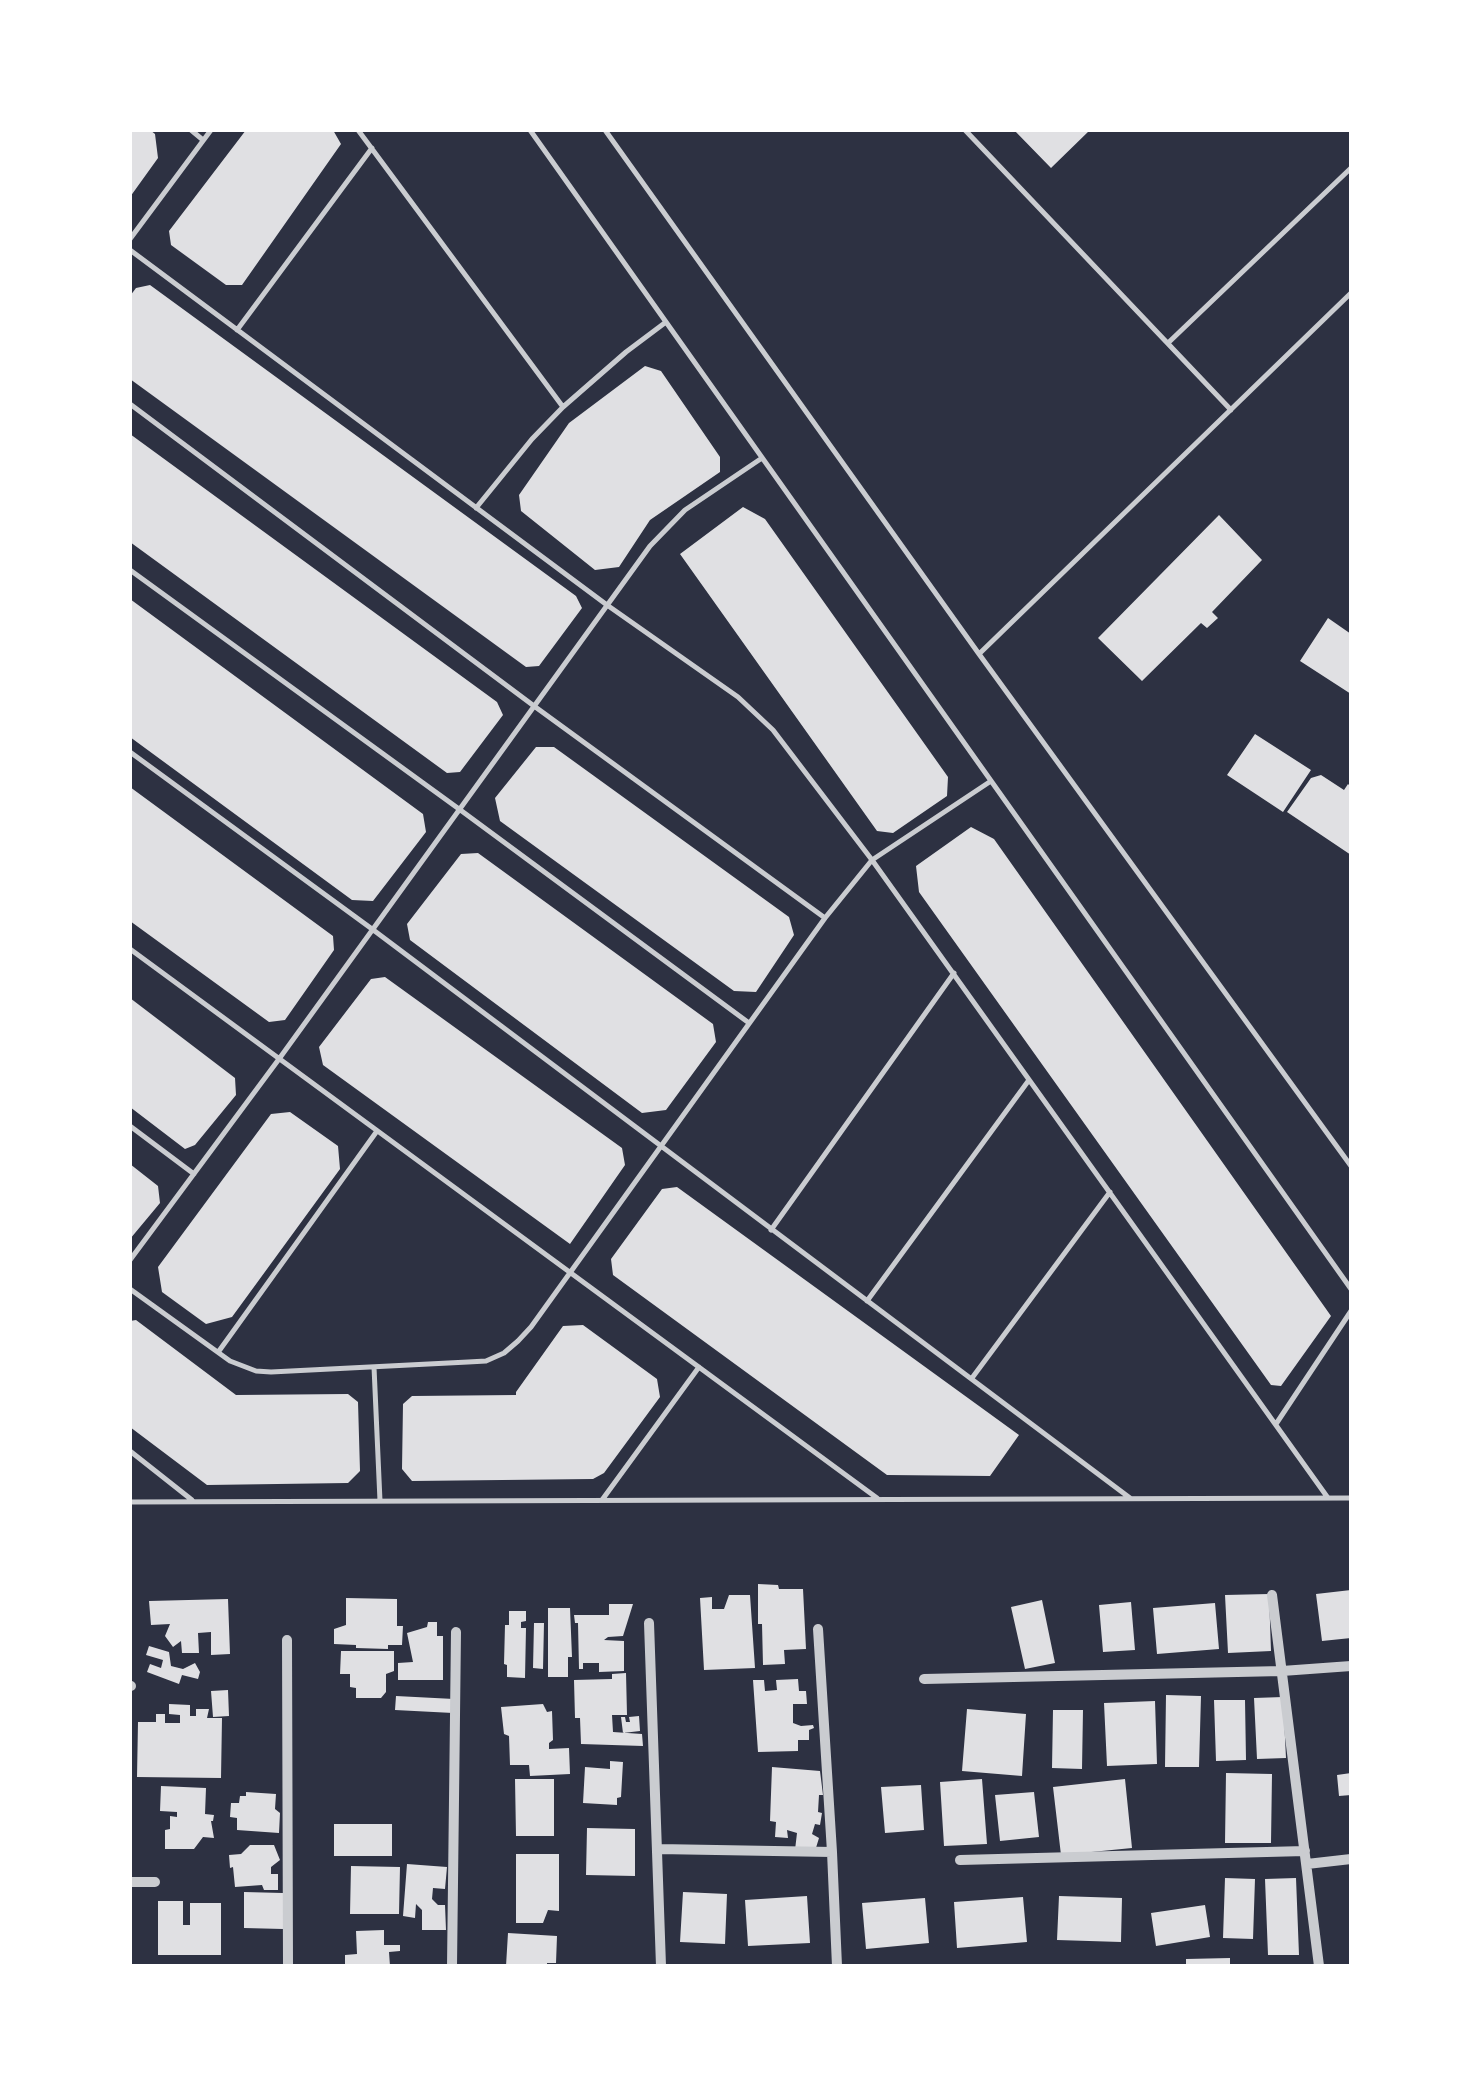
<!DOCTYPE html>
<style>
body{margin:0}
#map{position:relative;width:1481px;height:2096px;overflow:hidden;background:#2d3142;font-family:"Archivo Narrow",sans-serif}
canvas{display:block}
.frame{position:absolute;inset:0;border:132px solid #fff;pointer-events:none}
</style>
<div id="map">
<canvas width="1481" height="2096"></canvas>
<div class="frame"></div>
</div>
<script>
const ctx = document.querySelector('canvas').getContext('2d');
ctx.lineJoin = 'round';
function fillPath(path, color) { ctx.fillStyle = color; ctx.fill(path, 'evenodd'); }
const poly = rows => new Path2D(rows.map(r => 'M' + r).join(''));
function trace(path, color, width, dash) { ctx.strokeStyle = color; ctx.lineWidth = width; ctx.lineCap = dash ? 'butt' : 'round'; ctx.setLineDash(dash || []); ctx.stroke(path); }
fillPath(poly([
 [130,130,150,130,155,134,158,158,130,197],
 [246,130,333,130,341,144,242,285,226,285,171,245,169,231],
 [1014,130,1090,130,1051,168],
 [150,285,576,596,582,608,539,666,526,667,130,379,130,296,136,288],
 [645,366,661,371,720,457,720,472,650,520,619,567,595,570,521,511,519,495,569,423],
 [130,434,497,702,503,715,460,772,447,773,130,542],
 [743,507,765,519,948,777,947,796,893,833,877,831,680,554],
 [1219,515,1262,560,1212,612,1218,618,1207,628,1201,623,1142,681,1098,638],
 [130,599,423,814,426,832,373,901,352,900,130,737],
 [1328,618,1351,634,1351,694,1300,661],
 [1255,734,1311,770,1283,812,1227,775],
 [536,747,554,747,789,917,794,935,756,992,734,991,500,821,495,798],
 [1321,775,1344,790,1348,784,1351,787,1351,855,1287,812,1311,778],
 [130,787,333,936,334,950,285,1020,269,1022,130,921],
 [971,827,994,839,1331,1316,1281,1386,1271,1385,919,892,916,866],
 [478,853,713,1024,716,1042,666,1110,642,1113,410,940,407,924,461,854],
 [385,977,622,1148,625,1165,570,1244,323,1065,319,1047,371,979],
 [130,998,235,1078,236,1095,195,1145,185,1149,130,1107],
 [290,1112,338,1146,340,1169,232,1317,206,1324,162,1292,158,1267,271,1114],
 [130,1164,158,1186,160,1203,130,1239],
 [677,1187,1019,1435,990,1476,887,1475,613,1275,611,1259,662,1189],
 [136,1320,236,1395,348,1394,358,1402,360,1471,348,1483,207,1485,130,1427,130,1321],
 [583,1325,657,1379,660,1397,604,1473,593,1479,412,1481,402,1469,403,1404,412,1396,516,1395,516,1392,563,1326],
 [758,1584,778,1585,779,1589,803,1589,806,1649,784,1650,785,1664,763,1665,762,1624,758,1624],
 [1351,1590,1351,1638,1322,1641,1316,1594],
 [1269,1594,1271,1651,1228,1653,1225,1595],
 [729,1595,750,1595,755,1668,704,1670,700,1598,712,1597,712,1609,724,1609],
 [346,1598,397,1599,397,1626,403,1626,402,1645,388,1645,388,1649,356,1648,356,1645,334,1644,334,1629,346,1625],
 [228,1599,230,1654,211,1655,211,1632,198,1633,199,1653,182,1653,181,1641,173,1647,165,1636,170,1624,151,1625,149,1601],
 [1042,1600,1055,1663,1025,1669,1011,1607],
 [1131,1602,1135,1650,1103,1652,1099,1605],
 [1215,1603,1219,1649,1157,1654,1153,1608],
 [609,1604,633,1604,623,1636,608,1637,604,1640,624,1641,624,1671,599,1672,599,1663,583,1663,583,1669,579,1669,578,1623,575,1623,574,1615,609,1615],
 [548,1608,570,1608,572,1657,568,1657,568,1677,548,1677],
 [509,1611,526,1611,526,1621,521,1622,521,1628,526,1628,525,1678,507,1677,507,1665,504,1664,505,1625,509,1625],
 [428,1622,437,1622,437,1636,443,1636,443,1680,398,1680,398,1663,413,1662,407,1633,427,1627],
 [534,1623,544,1623,543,1669,533,1668],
 [149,1646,169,1652,171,1666,183,1669,195,1663,200,1672,198,1679,182,1675,179,1684,147,1672,150,1664,161,1668,163,1660,146,1655],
 [341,1651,394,1651,394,1671,386,1674,386,1692,381,1698,356,1698,356,1688,350,1687,350,1674,340,1674],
 [626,1673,627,1715,612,1715,613,1732,642,1734,643,1746,581,1744,580,1718,575,1718,574,1680,612,1679,612,1674],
 [798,1679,799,1691,806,1691,807,1704,793,1704,793,1723,801,1726,813,1725,814,1728,809,1730,809,1740,798,1740,798,1751,758,1752,753,1680,764,1680,765,1691,777,1690,776,1680],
 [228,1690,229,1716,213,1717,211,1691],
 [1166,1695,1201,1696,1199,1767,1165,1767],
 [396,1696,454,1699,453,1713,395,1710],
 [1283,1697,1286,1758,1257,1759,1254,1698],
 [1214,1700,1245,1700,1246,1760,1216,1761],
 [1155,1701,1157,1764,1107,1766,1104,1703],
 [169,1704,190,1705,190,1716,196,1716,196,1709,209,1709,207,1718,222,1718,221,1778,137,1777,138,1722,156,1722,156,1714,165,1714,165,1723,180,1723,180,1715,169,1714],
 [543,1704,547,1712,552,1711,553,1740,549,1743,549,1749,569,1748,570,1774,530,1776,529,1765,510,1765,509,1736,504,1734,501,1707],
 [967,1709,1026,1714,1022,1776,962,1771],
 [1053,1710,1083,1710,1082,1769,1052,1768],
 [639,1716,640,1731,623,1733,621,1717,625,1717,626,1722,630,1722,629,1717],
 [610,1761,623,1762,621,1797,617,1798,617,1805,583,1803,585,1767,610,1769],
 [772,1767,820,1771,823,1795,819,1795,818,1812,822,1813,820,1825,815,1824,812,1834,819,1838,815,1851,795,1850,797,1833,787,1830,788,1838,775,1837,776,1822,770,1821],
 [1226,1773,1272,1774,1271,1843,1225,1843],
 [1351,1773,1351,1795,1339,1796,1337,1775],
 [515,1779,554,1779,554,1836,516,1836],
 [982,1779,987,1844,944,1846,940,1782],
 [1125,1779,1132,1848,1061,1855,1053,1787],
 [921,1785,924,1830,885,1833,881,1787],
 [161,1786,206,1788,205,1814,214,1815,213,1821,211,1821,214,1838,203,1837,194,1849,165,1849,165,1830,170,1829,170,1816,177,1817,177,1812,160,1811],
 [246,1792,276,1794,275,1809,280,1813,279,1833,237,1830,237,1818,230,1817,231,1803,239,1803,240,1796,246,1796],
 [1034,1792,1039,1837,1000,1841,995,1795],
 [334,1824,392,1824,392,1856,334,1856],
 [587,1828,635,1829,635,1876,586,1875],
 [250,1845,274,1845,280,1860,271,1867,271,1874,278,1874,278,1890,264,1890,262,1885,235,1887,233,1867,230,1868,229,1855,241,1854],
 [516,1854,559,1854,559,1911,548,1910,543,1923,516,1923],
 [407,1864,447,1867,445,1889,433,1888,432,1899,438,1905,445,1905,446,1930,422,1930,422,1910,416,1904,415,1918,403,1916],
 [351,1866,400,1867,399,1914,350,1914],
 [1225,1878,1255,1879,1253,1939,1223,1938],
 [1296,1878,1299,1955,1268,1955,1265,1879],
 [244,1892,283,1893,283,1929,244,1928],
 [683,1892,727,1894,725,1944,680,1942],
 [807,1896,810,1943,748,1946,745,1900],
 [1059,1896,1122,1898,1121,1942,1057,1940],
 [1023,1897,1027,1942,957,1948,954,1902],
 [925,1898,929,1943,866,1949,862,1903],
 [158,1901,183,1901,183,1925,190,1925,190,1903,221,1903,221,1955,158,1955],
 [1205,1905,1210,1937,1156,1946,1151,1913],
 [384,1930,384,1945,400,1945,400,1951,389,1952,390,1966,345,1966,345,1955,357,1954,356,1931],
 [508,1933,557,1936,556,1963,547,1963,547,1966,506,1966],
 [1230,1958,1230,1966,1186,1966,1186,1959]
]), '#e0e0e3');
trace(poly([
 [191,130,203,140],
 [358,130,563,407],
 [530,130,1351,1289],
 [605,130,979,654,1351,1166],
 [965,130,1231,410],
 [130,239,211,130],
 [130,250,607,605,738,697,773,730,872,860,1328,1498],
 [237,330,372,148],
 [1168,343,1351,168],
 [130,404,534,706,825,918],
 [476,508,532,439,563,407,626,352,666,322],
 [130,570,459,809,749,1023],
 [979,654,1351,293],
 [130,752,372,929,1130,1498],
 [130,949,877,1498],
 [130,1126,194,1174],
 [771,1230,954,973],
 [130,1260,279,1059,650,546,685,510,762,458],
 [130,1289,230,1361,256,1371,271,1372,468,1362,486,1361,504,1353,518,1341,531,1327,825,918,872,860,991,781],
 [867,1301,1029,1080],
 [219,1351,377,1131],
 [374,1367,380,1501],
 [972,1378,1110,1192],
 [1276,1424,1351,1311],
 [130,1451,192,1500],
 [602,1500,699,1367],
 [130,1502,1351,1498]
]), '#caccd0', 5);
trace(poly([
 [1272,1595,1319,1966],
 [649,1623,661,1966],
 [818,1629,832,1852,837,1966],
 [287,1640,288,1966],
 [924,1679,1282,1671,1351,1666],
 [130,1686,131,1686],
 [658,1849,832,1852],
 [960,1860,1305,1851],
 [1307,1864,1351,1859],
 [130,1882,155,1882],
 [452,1966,456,1632]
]), '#caccd0', 10);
</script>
